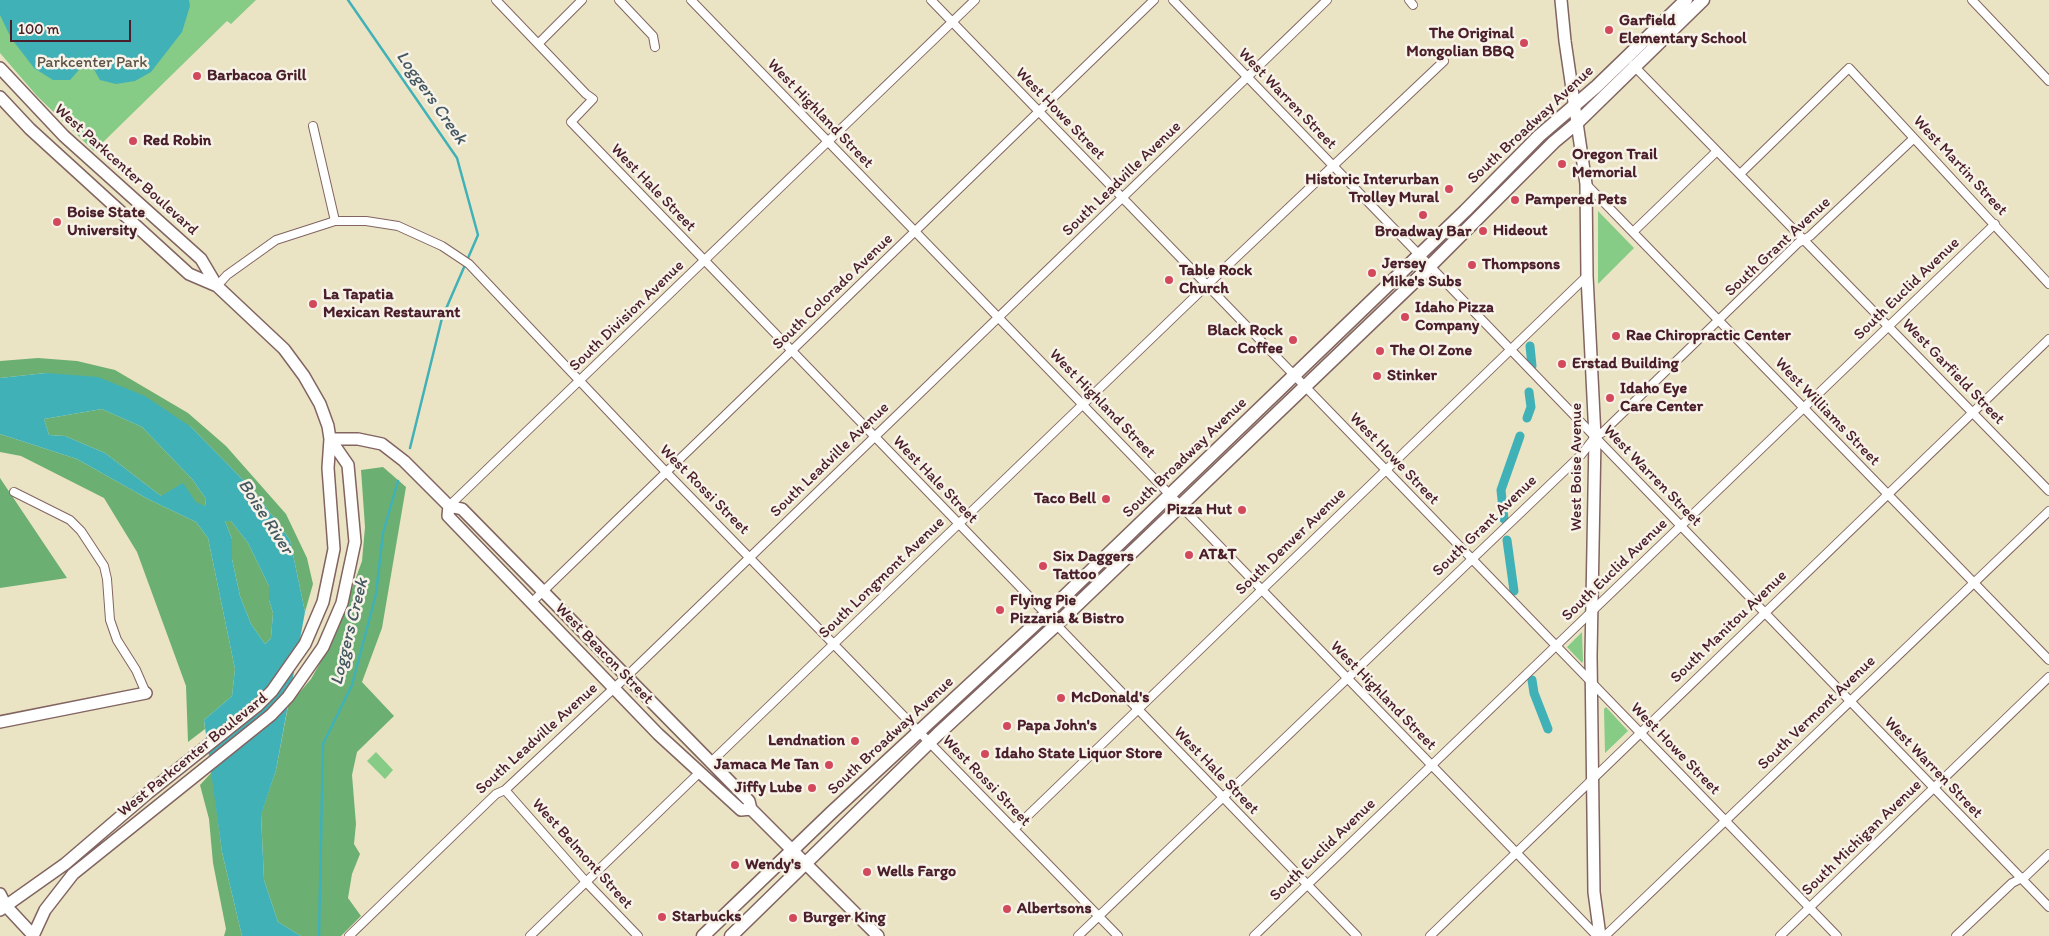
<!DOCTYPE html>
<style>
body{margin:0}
#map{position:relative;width:2049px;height:936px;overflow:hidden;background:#ebe4c4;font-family:Itim,sans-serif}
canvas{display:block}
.scale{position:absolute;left:10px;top:20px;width:121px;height:22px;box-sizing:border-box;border:2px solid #4a1f2b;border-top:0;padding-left:6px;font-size:15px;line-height:18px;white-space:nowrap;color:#4a1f2b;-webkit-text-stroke:4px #f7f3e8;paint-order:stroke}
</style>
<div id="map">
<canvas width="2049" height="936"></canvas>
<div class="scale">100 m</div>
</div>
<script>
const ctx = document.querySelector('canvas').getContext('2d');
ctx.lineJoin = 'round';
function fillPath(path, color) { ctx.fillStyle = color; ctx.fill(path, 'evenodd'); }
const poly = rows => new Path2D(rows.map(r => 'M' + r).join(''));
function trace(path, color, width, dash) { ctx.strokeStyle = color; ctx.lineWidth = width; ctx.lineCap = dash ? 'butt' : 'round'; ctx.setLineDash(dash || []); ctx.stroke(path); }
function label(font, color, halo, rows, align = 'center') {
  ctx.font = font + ' Itim,sans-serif'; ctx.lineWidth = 5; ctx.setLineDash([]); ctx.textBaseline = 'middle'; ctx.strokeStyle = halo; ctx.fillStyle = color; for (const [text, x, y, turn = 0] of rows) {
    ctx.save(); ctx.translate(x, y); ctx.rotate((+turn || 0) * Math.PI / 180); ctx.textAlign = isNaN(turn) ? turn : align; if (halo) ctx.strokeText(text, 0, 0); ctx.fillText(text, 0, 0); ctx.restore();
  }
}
fillPath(poly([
 [0,0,256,0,231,24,227,21,94,151,37,96,0,53],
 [1598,211,1634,248,1598,284],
 [1582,632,1583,661,1582,663,1567,647],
 [1606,707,1628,731,1605,753,1604,709],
 [376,752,393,770,385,779,367,761]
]), '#86cb86');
fillPath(poly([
 [38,358,77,361,115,370,188,413,226,446,286,514,307,558,313,584,305,612,290,540,255,492,191,427,46,373,0,378,0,361],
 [102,409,142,427,192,479,206,499,205,506,161,496,105,453,65,436,49,435,44,419],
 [0,434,77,459,148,499,196,522,208,538,235,669,232,696,204,720,205,729,188,742,186,686,137,552,104,498,21,456,0,452],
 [383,467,406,487,382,628,362,682,394,716,357,752,352,775,356,824,354,844,360,854,352,874,348,898,361,916,341,936,301,936,278,922,264,880,261,814,276,770,288,706,311,679,334,638,362,561,365,527,361,470],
 [0,478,67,578,0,588],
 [225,521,231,521,248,543,269,586,269,600,273,613,271,638,265,644,251,624,240,596,232,559,232,539],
 [212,772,222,852,242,936,224,936,226,929,213,863,209,819,200,785]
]), '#6caf73');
fillPath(poly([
 [0,0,189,0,190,6,182,32,151,72,135,81,116,84,100,80,92,66,85,63,70,80,53,80,34,68,11,38,0,15],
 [46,373,98,377,145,396,191,427,255,492,290,540,305,612,276,770,261,815,264,880,278,922,301,936,242,936,222,852,204,720,232,696,235,669,208,538,196,522,148,499,77,459,0,434,0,378],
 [102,409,142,427,192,479,206,499,205,506,196,502,183,483,161,496,105,453,65,436,49,435,44,419],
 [225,521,231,521,248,543,269,586,269,600,273,613,271,638,265,644,251,624,240,596,232,559,232,539]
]), '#41b1b8');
trace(poly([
 [348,0,457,158,478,235,442,318,410,448],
 [319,936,323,744,352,685,376,594,383,533,398,481]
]), '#41b1b8', 2.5);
trace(poly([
 [1530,346,1532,366],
 [1527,418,1531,407,1529,392],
 [1504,519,1501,490,1520,436],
 [1507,540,1514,591],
 [1532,680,1534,693,1548,729]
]), '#41b1b8', 9);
const street = poly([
 [496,0,586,94,593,99,571,122,1357,936],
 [619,0,653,36,655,47],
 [691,0,1597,936],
 [931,0,1837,936],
 [1173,0,2049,907],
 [1409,0,1413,5],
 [1972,0,2049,81],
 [538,44,582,0],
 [1633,65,2049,491],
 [313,126,335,221],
 [1740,174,1849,68,2049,284],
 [1586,184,2049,660],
 [1633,232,1717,151],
 [217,286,227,275,276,240,335,221,366,221,398,226,442,246,469,264,666,472,1118,936],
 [14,492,70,520,81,531,104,566,107,579,110,620,117,640,136,670,146,693],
 [449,506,975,0],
 [531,603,1154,0],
 [710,763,1207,285,1444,61],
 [505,790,587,883,638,936],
 [1014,829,1587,276],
 [349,936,496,794,505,790,626,677,1327,0],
 [530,936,699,773],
 [1078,936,1581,455,1595,437,1603,432,1798,243,1810,236,1913,139],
 [1254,936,1995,224],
 [1430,936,2049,339],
 [1605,936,2049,511],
 [1780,936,2049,677],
 [1956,936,2012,883,2026,876,2049,854]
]);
const secondary = poly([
 [1561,0,1565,41,1586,184,1587,276,1595,437,1591,656,1594,892,1600,936],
 [0,68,64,136,201,259,217,286,284,349,304,376,320,404,328,426,330,439,328,468,334,549,323,602,305,644,272,691,257,706,148,793,65,864,0,910],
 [0,97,30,129,189,274,217,286],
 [330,439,358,439,382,444,404,461,449,506,462,509,749,801,751,809,878,936],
 [449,506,448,516,658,734,741,810,751,809],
 [0,722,146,693],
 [0,894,6,906,33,935],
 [33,936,45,910,73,874,271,715,288,697,323,647,342,603,355,542,348,465,330,439]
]);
const primary = poly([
 [703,936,831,813,1046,614,1465,211,1539,136,1597,86,1686,0],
 [731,936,938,734,1056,625,1413,283,1554,142,1578,122,1703,0]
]);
trace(street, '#826461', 10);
trace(secondary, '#826461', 14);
trace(primary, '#826461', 15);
trace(street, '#fff', 8);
trace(secondary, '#fff', 11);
trace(primary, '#fff', 12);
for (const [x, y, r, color] of [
 [1609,30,5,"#d1495b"],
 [1524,43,5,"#d1495b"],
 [197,76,5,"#d1495b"],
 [133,141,5,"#d1495b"],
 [1562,164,5,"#d1495b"],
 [1449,189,5,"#d1495b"],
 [1515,200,5,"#d1495b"],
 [1423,215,5,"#d1495b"],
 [57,222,5,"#d1495b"],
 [1483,231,5,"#d1495b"],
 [1472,265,5,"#d1495b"],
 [1372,273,5,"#d1495b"],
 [1169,280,5,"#d1495b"],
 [313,304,5,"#d1495b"],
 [1405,317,5,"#d1495b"],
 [1616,336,5,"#d1495b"],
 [1293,340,5,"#d1495b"],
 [1380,351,5,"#d1495b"],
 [1562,364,5,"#d1495b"],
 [1377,376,5,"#d1495b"],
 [1610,398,5,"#d1495b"],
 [1106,499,5,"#d1495b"],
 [1242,510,5,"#d1495b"],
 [1189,555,5,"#d1495b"],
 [1043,566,5,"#d1495b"],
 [1000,610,5,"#d1495b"],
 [1061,698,5,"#d1495b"],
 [1007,726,5,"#d1495b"],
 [855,741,5,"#d1495b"],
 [985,754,5,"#d1495b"],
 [829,765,5,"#d1495b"],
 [812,788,5,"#d1495b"],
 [735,865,5,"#d1495b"],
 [867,872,5,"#d1495b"],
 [1007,909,5,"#d1495b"],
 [662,917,5,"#d1495b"],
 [793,918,5,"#d1495b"]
]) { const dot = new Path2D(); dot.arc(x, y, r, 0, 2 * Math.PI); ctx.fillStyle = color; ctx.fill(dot); trace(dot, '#f7f3e8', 2); }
label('bold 16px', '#4a1f2b', '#f7f3e8', [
 ["Garfield",1619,21],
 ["Elementary School",1619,39],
 ["The Original",1514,34,"right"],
 ["Mongolian BBQ",1514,52,"right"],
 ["Barbacoa Grill",207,76],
 ["Red Robin",143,141],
 ["Oregon Trail",1572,155],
 ["Memorial",1572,173],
 ["Historic Interurban",1439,180,"right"],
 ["Trolley Mural",1439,198,"right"],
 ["Pampered Pets",1525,200],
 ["Boise State",67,213],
 ["University",67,231],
 ["Hideout",1493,231],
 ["Broadway Bar",1423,232,"center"],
 ["Jersey",1382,264],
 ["Mike's Subs",1382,282],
 ["Thompsons",1482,265],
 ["Table Rock",1179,271],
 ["Church",1179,289],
 ["La Tapatia",323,295],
 ["Mexican Restaurant",323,313],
 ["Idaho Pizza",1415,308],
 ["Company",1415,326],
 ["Black Rock",1283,331,"right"],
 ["Coffee",1283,349,"right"],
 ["Rae Chiropractic Center",1626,336],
 ["The O! Zone",1390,351],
 ["Erstad Building",1572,364],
 ["Stinker",1387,376],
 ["Idaho Eye",1620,389],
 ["Care Center",1620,407],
 ["Taco Bell",1096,499,"right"],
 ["Pizza Hut",1232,510,"right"],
 ["AT&T",1199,555],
 ["Six Daggers",1053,557],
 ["Tattoo",1053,575],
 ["Flying Pie",1010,601],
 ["Pizzaria & Bistro",1010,619],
 ["McDonald's",1071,698],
 ["Papa John's",1017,726],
 ["Lendnation",845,741,"right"],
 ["Idaho State Liquor Store",995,754],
 ["Jamaca Me Tan",819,765,"right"],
 ["Jiffy Lube",802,788,"right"],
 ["Wendy's",745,865],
 ["Wells Fargo",877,872],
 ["Albertsons",1017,909],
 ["Starbucks",672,917],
 ["Burger King",803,918]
], 'left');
label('16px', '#5c5346', '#f7f3e8', [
 ["Parkcenter Park",92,63]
]);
label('16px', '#4a1f2b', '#f7f3e8', [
 ["West Warren Street",1287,99,46],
 ["West Highland Street",820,114,46],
 ["West Howe Street",1060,114,46],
 ["South Broadway Avenue",1531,125,-43],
 ["West Martin Street",1960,166,47],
 ["West Parkcenter Boulevard",126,170,42],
 ["South Leadville Avenue",1122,179,-44],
 ["West Hale Street",653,188,46],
 ["South Grant Avenue",1778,247,-43],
 ["South Euclid Avenue",1907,289,-44],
 ["South Colorado Avenue",833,292,-44],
 ["South Division Avenue",627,316,-44],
 ["West Garfield Street",1953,372,46],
 ["West Highland Street",1102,404,46],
 ["West Williams Street",1827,412,46],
 ["South Broadway Avenue",1185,458,-44],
 ["West Howe Street",1394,459,46],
 ["South Leadville Avenue",830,460,-44],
 ["West Boise Avenue",1577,467,-90],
 ["West Warren Street",1652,476,46],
 ["West Hale Street",935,480,46],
 ["West Rossi Street",704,490,45],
 ["South Grant Avenue",1485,526,-44],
 ["South Denver Avenue",1291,542,-44],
 ["South Euclid Avenue",1615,570,-44],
 ["South Longmont Avenue",882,578,-44],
 ["South Manitou Avenue",1729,627,-44],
 ["West Beacon Street",604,654,46],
 ["West Highland Street",1383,696,46],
 ["South Vermont Avenue",1817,713,-44],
 ["South Broadway Avenue",891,736,-43],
 ["South Leadville Avenue",537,739,-42],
 ["West Howe Street",1675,749,46],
 ["West Parkcenter Boulevard",193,755,-39],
 ["West Warren Street",1933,768,46],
 ["West Hale Street",1216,771,46],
 ["West Rossi Street",986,781,46],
 ["South Michigan Avenue",1862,838,-44],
 ["South Euclid Avenue",1323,850,-44],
 ["West Belmont Street",582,854,48]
]);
label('italic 18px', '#465963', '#f7f3e8', [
 ["Loggers Creek",431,98,55],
 ["Boise River",265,517,57],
 ["Loggers Creek",350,632,-76]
]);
</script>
